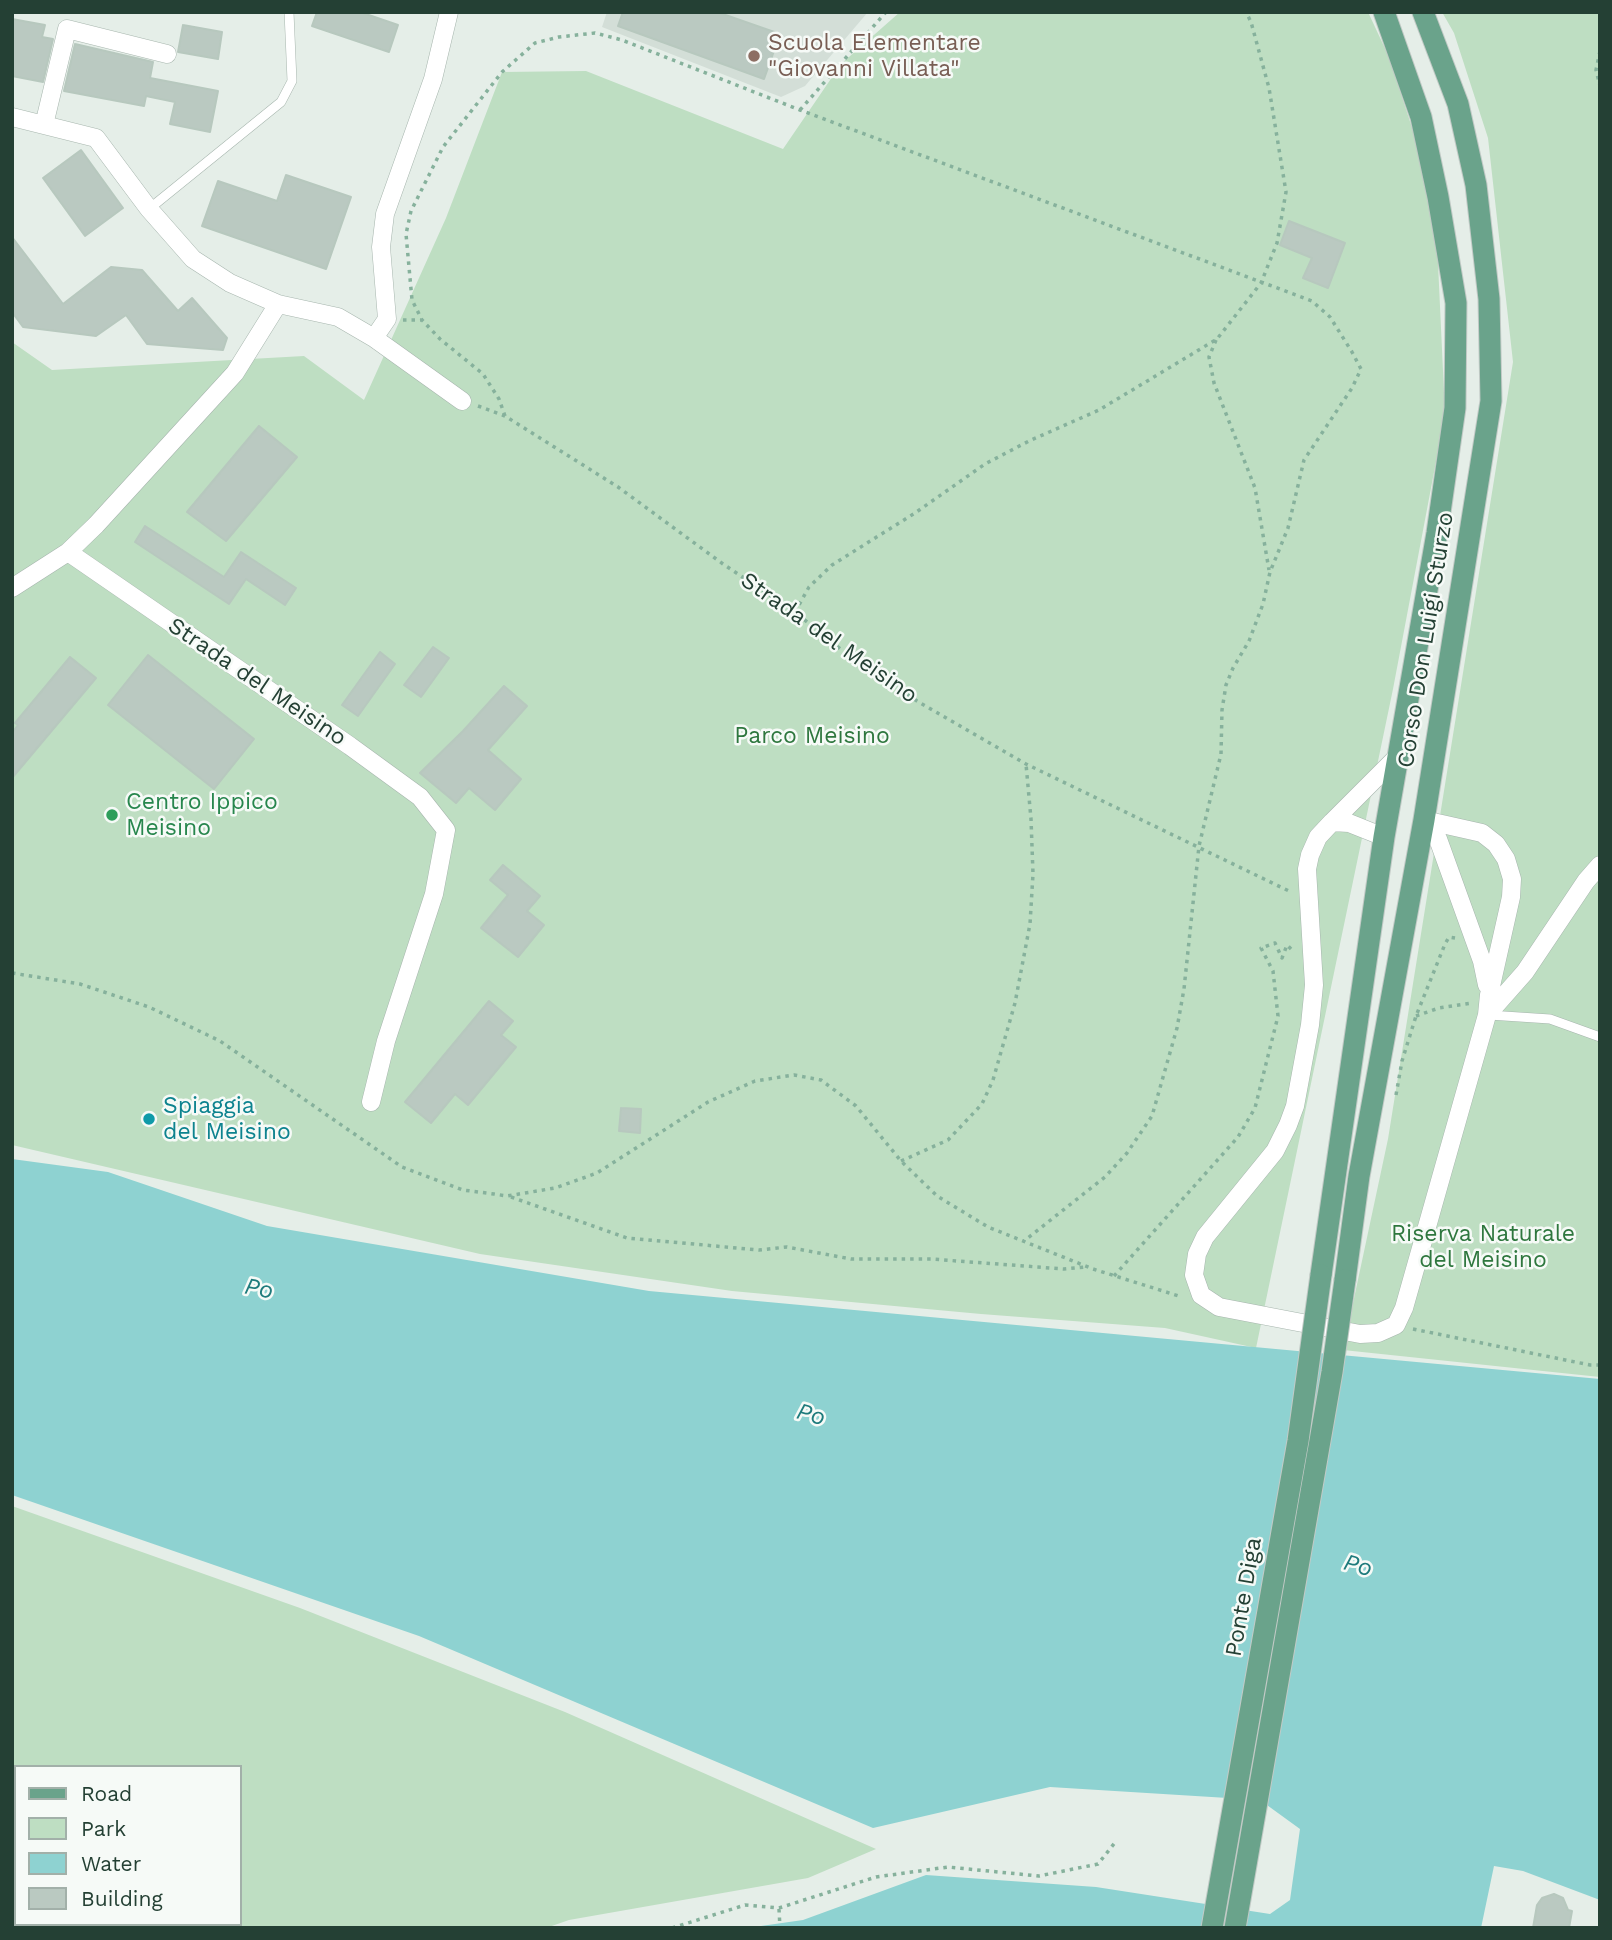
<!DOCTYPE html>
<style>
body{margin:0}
#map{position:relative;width:1612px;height:1940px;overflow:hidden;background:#e5eee8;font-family:"Work Sans",sans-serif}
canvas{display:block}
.frame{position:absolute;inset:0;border:14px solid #244034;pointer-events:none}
.legend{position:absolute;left:14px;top:1765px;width:228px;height:161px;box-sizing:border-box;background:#f6faf7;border:2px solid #a2b0a9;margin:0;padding:9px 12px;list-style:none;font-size:21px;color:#244034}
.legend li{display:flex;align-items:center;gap:14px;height:35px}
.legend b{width:35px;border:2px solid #a2b0a9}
</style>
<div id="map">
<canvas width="1612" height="1940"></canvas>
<div class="frame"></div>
<ul class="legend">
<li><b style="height:9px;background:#6aa38b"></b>Road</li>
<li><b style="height:19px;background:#bedec2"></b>Park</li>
<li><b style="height:19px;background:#8ed2d1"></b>Water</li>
<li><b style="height:19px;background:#bac9c1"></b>Building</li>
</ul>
</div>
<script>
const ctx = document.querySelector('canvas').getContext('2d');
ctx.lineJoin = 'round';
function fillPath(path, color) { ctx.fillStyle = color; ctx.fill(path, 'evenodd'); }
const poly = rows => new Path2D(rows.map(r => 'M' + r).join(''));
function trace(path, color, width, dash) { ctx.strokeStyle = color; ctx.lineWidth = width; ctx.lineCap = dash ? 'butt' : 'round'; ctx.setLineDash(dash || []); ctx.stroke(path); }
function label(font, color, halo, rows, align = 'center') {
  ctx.font = font + ' "Work Sans",sans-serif'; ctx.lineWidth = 5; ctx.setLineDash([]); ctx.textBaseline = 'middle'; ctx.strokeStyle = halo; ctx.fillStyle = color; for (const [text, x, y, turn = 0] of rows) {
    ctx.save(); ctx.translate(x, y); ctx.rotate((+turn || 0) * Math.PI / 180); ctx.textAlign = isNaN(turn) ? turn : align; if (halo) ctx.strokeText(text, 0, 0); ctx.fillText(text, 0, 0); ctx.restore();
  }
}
fillPath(poly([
 [607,12,868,12,805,86,781,97,602,27]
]), '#d3ded7');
fillPath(poly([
 [900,12,1368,12,1389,57,1417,143,1437,242,1445,414,1393,689,1256,1348,1165,1328,981,1314,732,1291,480,1254,12,1145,12,342,52,370,304,356,364,400,446,218,502,72,586,71,783,149,841,64],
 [1442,12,1600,12,1600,1377,1343,1350,1388,1139,1513,362,1488,138,1454,33],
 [12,1506,300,1608,565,1712,876,1849,808,1878,569,1920,546,1928,12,1928],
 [16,1767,240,1767,240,1924,16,1924]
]), '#bedec2');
fillPath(poly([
 [12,1159,108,1172,267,1226,649,1291,1600,1379,1600,1900,1523,1871,1494,1866,1481,1928,747,1928,803,1920,926,1875,1096,1887,1270,1914,1290,1900,1300,1829,1260,1800,1050,1787,873,1828,419,1636,12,1495]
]), '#8ed2d1');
const building = poly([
 [317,12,360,12,398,25,389,52,312,26,317,12],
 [623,12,717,12,780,34,764,79,618,26,623,12],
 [12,19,45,25,42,37,53,39,43,82,12,76,12,19],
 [183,25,222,32,218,59,178,52,183,25],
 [75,44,153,62,150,78,218,91,210,132,170,124,175,102,146,96,144,106,64,91,75,44],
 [81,150,123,208,85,236,43,178,81,150],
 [286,175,351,197,326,269,202,226,218,181,277,201,286,175],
 [1289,221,1345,243,1328,288,1303,278,1312,258,1280,245,1289,221],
 [12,237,63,304,111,267,142,270,178,311,192,298,227,338,223,350,147,344,126,315,96,336,23,327,12,312,12,237],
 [259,426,297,457,226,541,187,512,259,426],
 [145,526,224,577,241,552,296,588,285,605,246,579,229,604,135,542,145,526],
 [433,647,449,658,421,697,404,685,433,647],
 [380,652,395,664,358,716,342,705,380,652],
 [148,655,254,739,214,789,108,705,148,655],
 [70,657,96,678,12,778,12,733,18,725,15,723,70,657],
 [504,686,527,706,488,750,521,779,495,810,469,788,456,803,420,773,463,731,504,686],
 [503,865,540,896,527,911,544,925,518,957,481,928,508,895,490,880,503,865],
 [489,1001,513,1021,501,1035,516,1047,468,1105,455,1094,431,1123,405,1102,489,1001],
 [621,1108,641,1109,640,1133,619,1131,621,1108],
 [1554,1894,1563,1898,1568,1910,1572,1911,1569,1928,1533,1928,1537,1905,1542,1898,1554,1894]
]);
fillPath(building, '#bac9c1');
trace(building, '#b7c8be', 2);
const lane = poly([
 [149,209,281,102,292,81,289,12],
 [1489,1015,1550,1019,1600,1037]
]);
const street = poly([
 [12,117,96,138,149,209,193,259,230,283,278,304,338,317,374,338,387,319,381,247,385,214,433,79,449,12],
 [44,125,67,29,167,54],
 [374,338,462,401],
 [68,552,350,746,420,797,446,830,434,894,386,1041,371,1102],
 [12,588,68,552,96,525,235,373,278,304],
 [1424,820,1438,839,1482,961,1487,985],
 [1332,822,1318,837,1310,855,1307,869,1314,985,1310,1025,1295,1106,1288,1125,1275,1151,1205,1237,1197,1254,1194,1275,1201,1295,1219,1307,1360,1334,1378,1333,1396,1325,1404,1308,1487,1015,1489,995,1511,897,1512,879,1506,859,1496,844,1482,833,1424,820],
 [1384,837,1349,823,1332,822,1397,757],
 [1487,1015,1525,972,1586,881,1600,865]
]);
const primary = poly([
 [1321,1275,1384,837,1437,533,1455,408,1456,303,1438,197,1421,117,1384,12],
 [1345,1280,1359,1176,1424,820,1491,401,1489,299,1476,185,1458,104,1423,12]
]);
trace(lane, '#a7b6ae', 10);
trace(street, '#a7b6ae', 19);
trace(primary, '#c2cac6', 23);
trace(poly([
 [1600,51,1596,70,1600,86],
 [800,110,886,12],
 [403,320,422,320],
 [1216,340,1209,357,1214,383,1255,488,1269,570],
 [478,406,505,416,618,487,723,564,795,612,844,652,917,701,1026,764,1291,892],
 [505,416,499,399,483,374,440,339,422,320,412,300,406,234,411,211,443,147,502,72,535,43,559,37,595,33,622,40,800,110,1312,301,1330,317,1352,352,1361,369,1352,388,1304,460,1288,528,1270,572,1263,604,1249,641,1233,668,1226,685,1222,710,1221,754,1199,846,1184,989,1177,1028,1152,1116,1127,1153,1105,1177,1024,1241],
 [795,612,809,587,832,565,915,513,985,464,1029,441,1099,410,1217,339,1261,283,1277,243,1286,192,1269,88,1251,22,1246,12],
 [12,973,80,984,149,1007,220,1041,402,1167,463,1190,494,1194,507,1196,555,1188,597,1173,708,1102,755,1081,794,1075,821,1080,856,1106,901,1161,937,1196,988,1227,1093,1269,1182,1297],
 [1416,1016,1439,1008,1472,1003],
 [1396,1095,1402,1061,1416,1016,1445,944,1449,937,1455,938],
 [901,1161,948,1140,982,1104,993,1080,1015,1003,1030,924,1033,874,1031,819,1026,764],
 [511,1197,627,1238,759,1250,787,1247,851,1259,931,1259,1064,1269,1085,1267],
 [1114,1276,1238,1137,1255,1108,1278,1016,1273,971,1261,948,1275,943,1282,958,1287,945,1293,951],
 [1413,1329,1590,1365,1600,1365],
 [779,1909,780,1928],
 [672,1928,745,1905,779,1908,876,1877,948,1867,1039,1876,1098,1864,1117,1840]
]), '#86b19c', 3.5, [3.5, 5]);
trace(lane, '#fff', 9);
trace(street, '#fff', 18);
trace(primary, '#6aa38b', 21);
const primaryBridge = poly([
 [1212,1928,1298,1441,1321,1275],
 [1235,1928,1332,1372,1345,1280]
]);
trace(primaryBridge, '#c2cac6', 23, []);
trace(primaryBridge, '#6aa38b', 21);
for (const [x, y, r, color] of [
 [754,56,7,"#8d6e63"],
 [112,815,7,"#2e9e5b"],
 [149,1119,7,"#0f9aa8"]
]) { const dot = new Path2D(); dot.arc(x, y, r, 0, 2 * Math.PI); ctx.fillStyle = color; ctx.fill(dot); trace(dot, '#f6faf7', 2.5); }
label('23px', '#785e54', '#f6faf7', [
 ["Scuola Elementare",768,43],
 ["\"Giovanni Villata\"",768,69]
], 'left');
label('23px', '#244034', '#f6faf7', [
 ["Strada del Meisino",829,638,35],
 ["Corso Don Luigi Sturzo",1426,640,-81],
 ["Strada del Meisino",257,682,34],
 ["Ponte Diga",1244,1597,-80]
]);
label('23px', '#2e773e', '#f6faf7', [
 ["Parco Meisino",812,736],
 ["Riserva Naturale",1483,1234],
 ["del Meisino",1483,1260]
]);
label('23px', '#27864d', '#f6faf7', [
 ["Centro Ippico",126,802],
 ["Meisino",126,828]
], 'left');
label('23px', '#0d838f', '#f6faf7', [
 ["Spiaggia",163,1106],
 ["del Meisino",163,1132]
], 'left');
label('italic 24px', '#1e7b7c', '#f6faf7', [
 ["Po",259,1289,11],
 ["Po",811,1415,15],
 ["Po",1358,1566,15]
]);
</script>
